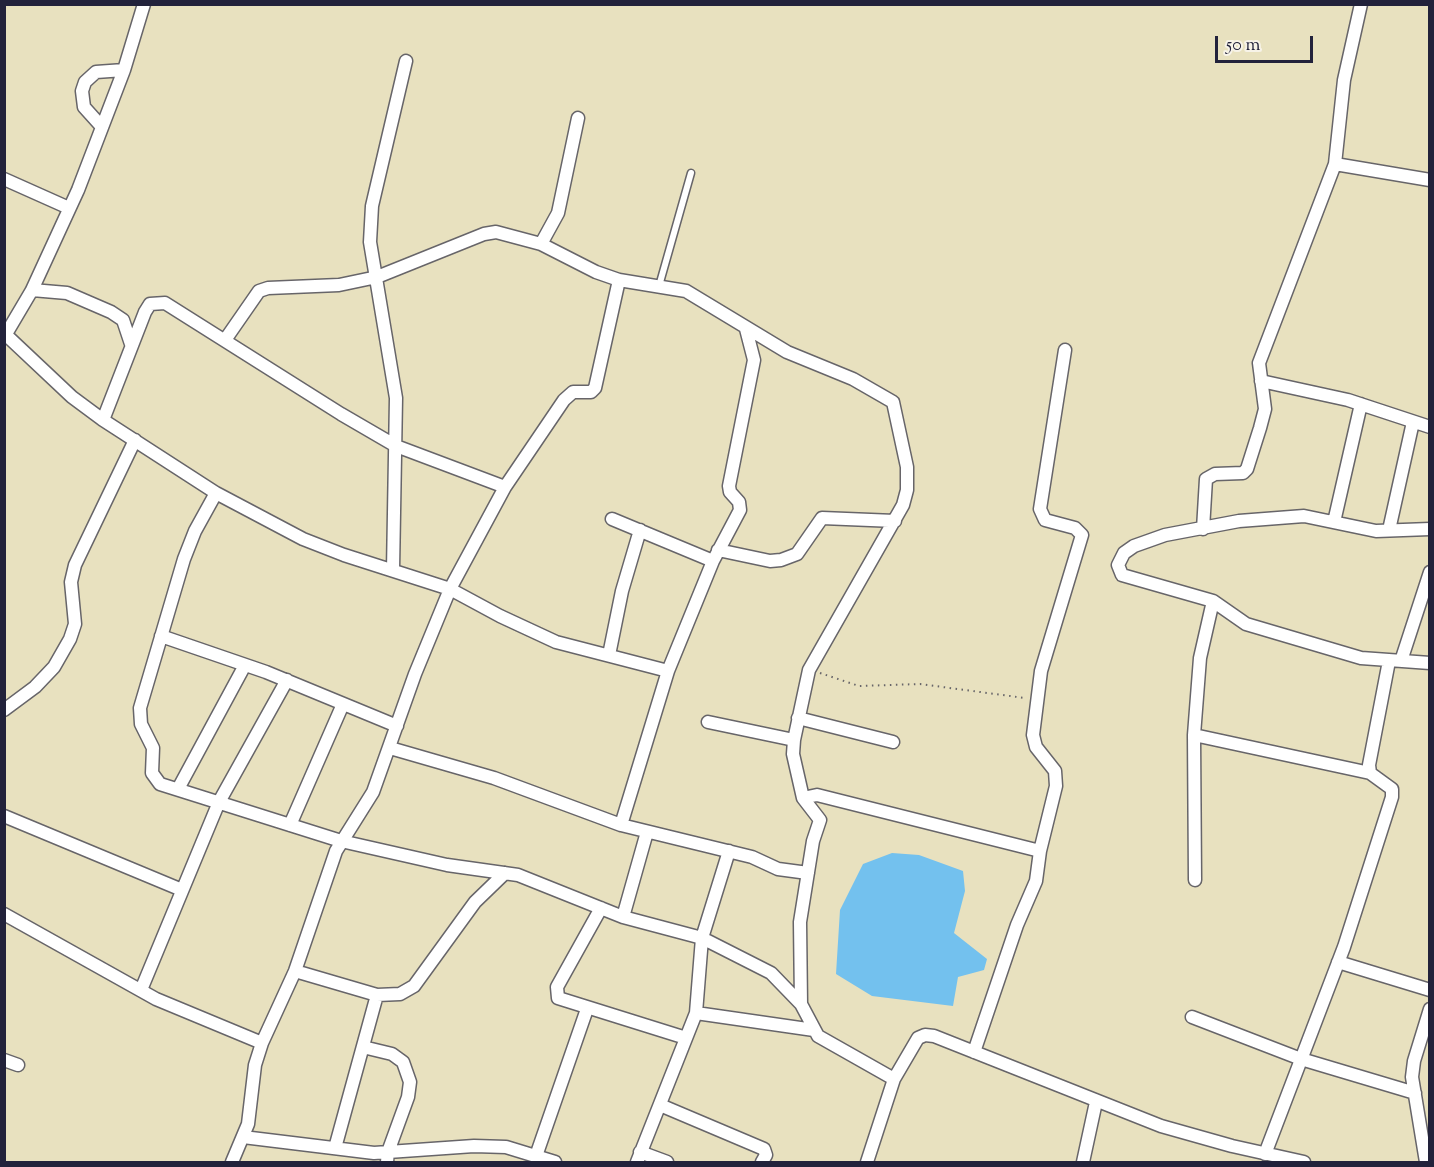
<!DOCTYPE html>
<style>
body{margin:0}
#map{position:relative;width:1434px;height:1167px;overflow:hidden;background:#e8e1bf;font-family:"Sorts Mill Goudy",serif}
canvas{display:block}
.frame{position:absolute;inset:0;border:6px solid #22223b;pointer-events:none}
.scale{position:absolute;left:1215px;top:36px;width:98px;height:27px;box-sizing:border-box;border:3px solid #22223b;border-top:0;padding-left:8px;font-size:18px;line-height:21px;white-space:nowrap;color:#22223b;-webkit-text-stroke:4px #f7f3e8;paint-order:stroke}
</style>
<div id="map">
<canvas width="1434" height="1167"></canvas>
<div class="frame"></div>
<div class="scale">50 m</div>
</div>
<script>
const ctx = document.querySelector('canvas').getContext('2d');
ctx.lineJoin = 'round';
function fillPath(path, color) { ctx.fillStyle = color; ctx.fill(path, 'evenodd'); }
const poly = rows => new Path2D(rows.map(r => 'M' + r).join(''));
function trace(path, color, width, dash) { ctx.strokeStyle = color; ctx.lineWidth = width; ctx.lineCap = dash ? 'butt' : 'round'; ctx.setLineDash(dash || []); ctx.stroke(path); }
fillPath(poly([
 [892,853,919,855,963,871,965,891,954,933,987,959,984,970,958,977,953,1006,872,996,836,974,840,910,863,864]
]), '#73c1ee');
const service = poly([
 [659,286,691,173]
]);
const minor = poly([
 [102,127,84,107,82,91,85,82,96,72,124,70],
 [1335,164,1430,180],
 [4,179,69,208],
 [541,244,558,213,578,118],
 [32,290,67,293,111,312,123,320,131,344],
 [4,333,72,397,103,420,216,493,303,539,344,555,450,589,500,616,556,642,668,671],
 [6,334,32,290,78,190,124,70,144,4],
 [225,340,259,291,268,288,339,285,377,277,484,234,496,232,541,244,596,272,619,280,686,291,787,352,853,379,893,402,907,467,907,490,903,505,809,670,794,740,793,754,803,798,820,820,813,841,800,922,801,1004],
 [1261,381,1348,400,1430,427],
 [103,420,145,312,150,304,165,303,341,414,396,446,505,487],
 [216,493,195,531,184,559,140,708,141,724,153,748,152,773,160,784,341,841,447,865,518,875,623,917,702,938,771,973,801,1004,818,1036,894,1079],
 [612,519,713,561],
 [1334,522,1361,404],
 [1203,529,1206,479,1215,474,1243,473,1247,469,1260,428,1265,409,1259,363,1335,164,1344,80,1361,4],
 [1430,529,1376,531,1304,516,1239,521,1165,535,1134,546,1124,553,1118,565,1122,575,1213,601,1246,624,1361,658,1430,663],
 [1389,530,1413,422],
 [718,550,770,561,781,560,797,554,822,518,895,521],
 [393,570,396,398,370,242,372,206,406,61],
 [161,636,266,672,397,726],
 [609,655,622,591,640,530],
 [1401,661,1430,572],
 [4,710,35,687,54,667,70,639,75,624,71,582,75,565,135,440],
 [798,718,893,742],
 [708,722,794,740],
 [1194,735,1370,773],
 [390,748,494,778,621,825,752,857,778,869,808,873],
 [178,789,245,665],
 [803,798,817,795,1040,851],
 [4,816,182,890],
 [290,825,343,704],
 [621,825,668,671,713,561,740,510,739,502,730,492,729,486,754,360,746,329],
 [1195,880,1194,735,1200,658,1213,601],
 [601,908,557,987,558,998,686,1038],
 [4,914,156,999,262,1043],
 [623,917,647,832],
 [1338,962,1430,990],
 [295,971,377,995,400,994,414,986,475,902,505,873],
 [141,990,219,802,287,680],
 [696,1013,814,1030],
 [1192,1017,1301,1059,1415,1093],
 [363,1047,392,1054,403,1062,410,1082,408,1097,388,1152,387,1162],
 [974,1052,1017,925,1036,881,1040,851,1056,786,1055,771,1036,747,1033,735,1041,671,1082,535,1075,528,1045,520,1040,509,1065,350],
 [4,1060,18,1065],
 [660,1105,764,1149,766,1155,762,1162],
 [243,1137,374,1153,474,1146,506,1147,555,1162],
 [335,1148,377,995],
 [640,1152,667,1162],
 [1265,1154,1344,947,1392,797,1392,789,1370,773,1369,765,1389,661],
 [536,1156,587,1009],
 [232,1162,248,1124,255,1065,262,1043,295,971,336,851,373,792,415,674,450,589,505,487,564,400,573,392,591,392,595,388,619,280],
 [637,1162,696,1013,702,938,729,851],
 [867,1162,894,1079,918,1038,925,1035,934,1036,1161,1126,1232,1146,1304,1162],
 [1083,1162,1096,1102],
 [1426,1162,1412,1077,1414,1061,1430,1009]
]);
trace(service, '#676569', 9);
trace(minor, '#676569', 15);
trace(poly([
 [820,673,859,686,920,684,1025,698]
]), '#676569', 2, [1.5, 4.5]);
trace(service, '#fff', 6);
trace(minor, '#fff', 12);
</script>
